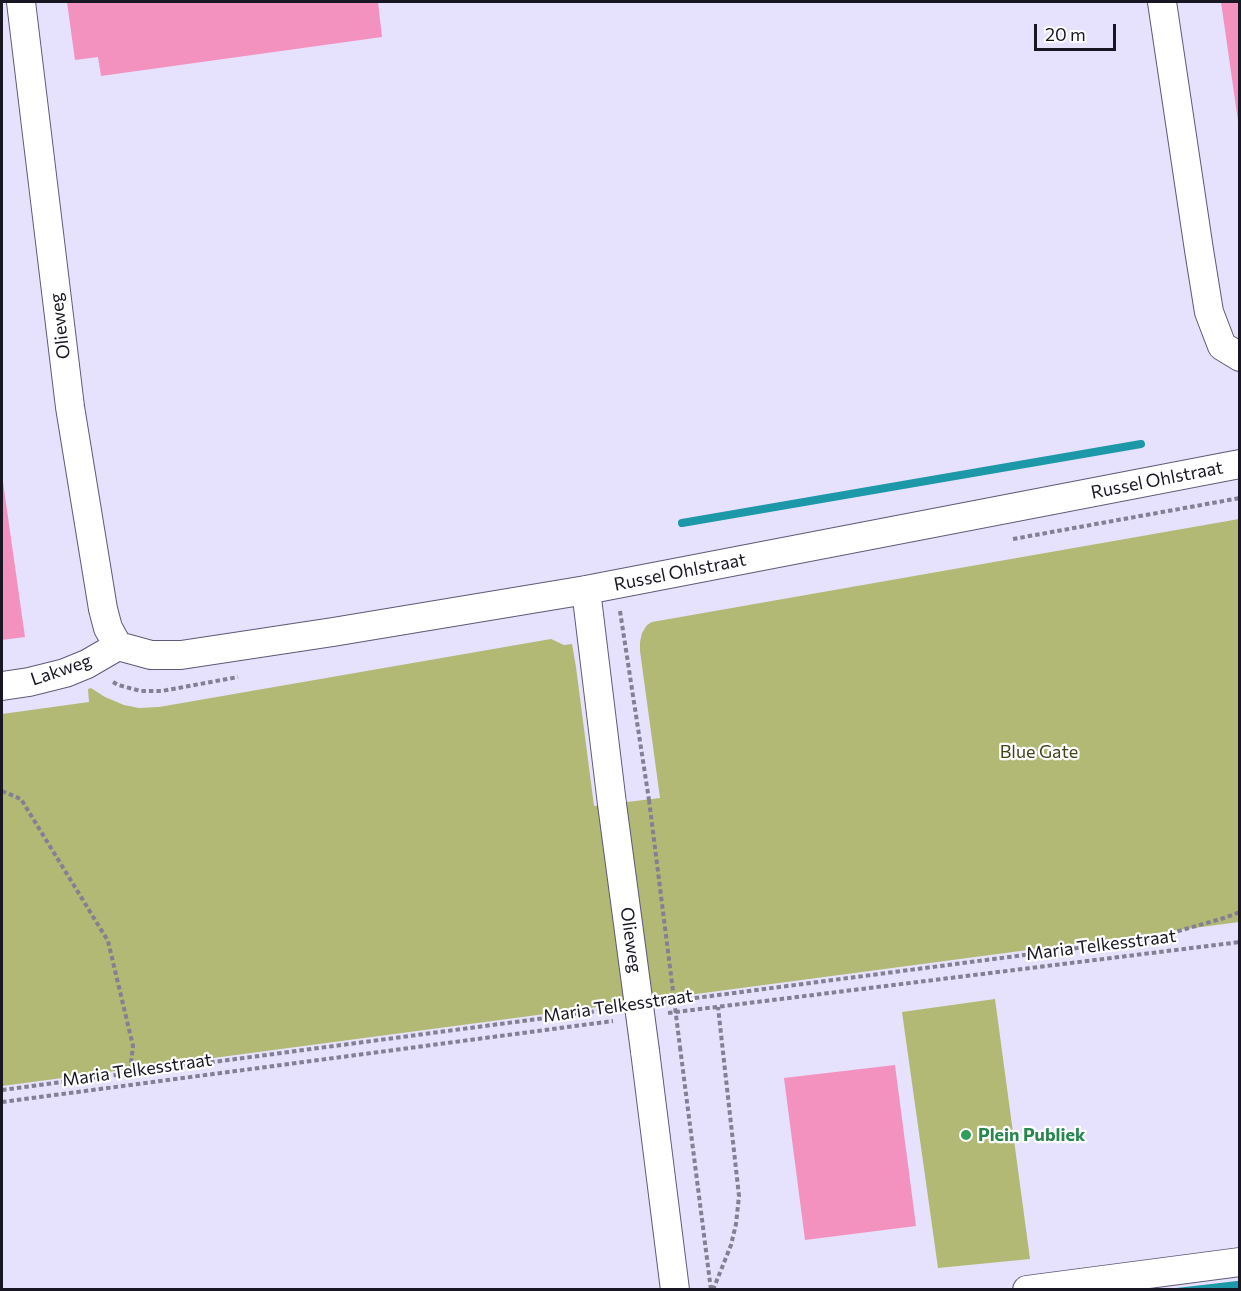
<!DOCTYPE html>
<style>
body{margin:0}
#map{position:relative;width:1241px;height:1291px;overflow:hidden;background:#e6e1fd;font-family:Commissioner,sans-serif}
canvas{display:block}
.frame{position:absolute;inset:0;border:3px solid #181622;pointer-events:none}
.scale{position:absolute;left:1034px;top:24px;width:82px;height:27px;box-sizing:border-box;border:3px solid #181622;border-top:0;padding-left:8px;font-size:18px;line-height:21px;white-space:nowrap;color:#181622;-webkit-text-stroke:4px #fff;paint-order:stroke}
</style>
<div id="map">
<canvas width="1241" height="1291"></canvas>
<div class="frame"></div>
<div class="scale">20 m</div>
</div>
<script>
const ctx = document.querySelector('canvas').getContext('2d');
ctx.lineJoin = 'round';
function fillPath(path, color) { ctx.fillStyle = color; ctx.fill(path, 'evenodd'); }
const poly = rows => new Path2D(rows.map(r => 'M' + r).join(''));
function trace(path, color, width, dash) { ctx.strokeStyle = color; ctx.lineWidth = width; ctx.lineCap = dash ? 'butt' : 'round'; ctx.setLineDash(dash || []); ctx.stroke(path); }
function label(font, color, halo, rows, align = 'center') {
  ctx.font = font + ' Commissioner,sans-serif'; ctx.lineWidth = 4.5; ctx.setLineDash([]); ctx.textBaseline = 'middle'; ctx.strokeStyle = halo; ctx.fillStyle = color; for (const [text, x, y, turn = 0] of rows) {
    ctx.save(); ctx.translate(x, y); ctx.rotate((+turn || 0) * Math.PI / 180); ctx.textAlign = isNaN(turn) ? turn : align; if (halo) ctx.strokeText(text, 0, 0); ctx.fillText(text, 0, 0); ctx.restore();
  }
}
fillPath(poly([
 [1239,519,1239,922,2,1086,2,714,89,702,88,689,91,688,105,697,124,705,139,708,159,707,551,639,564,645,572,644,576,667,594,806,660,798,640,651,640,642,642,633,647,625,652,622],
 [995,999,1030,1259,938,1268,902,1012]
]), '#b2b974');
fillPath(poly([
 [1237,1281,1239,1281,1239,1289,1168,1289]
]), '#1c98a8');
trace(poly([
 [682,523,1141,444]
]), '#1c98a8', 8);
fillPath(poly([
 [67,2,378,2,382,37,101,76,98,57,75,60],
 [1221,2,1240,2,1240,121,1238,121],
 [2,482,3,482,25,637,2,640],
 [895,1065,916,1226,805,1240,784,1078]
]), '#f392bf');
const minor = poly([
 [21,2,70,407,103,609,108,628,118,646],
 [1162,2,1199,250,1209,312,1222,346,1240,357],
 [586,590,612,804],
 [118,646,151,655,181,655,333,632,586,590,1240,464],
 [2,686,29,682,65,673,87,664,118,646],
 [645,1051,675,1290],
 [1027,1290,1240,1262]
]);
trace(minor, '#5f5976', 30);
trace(poly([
 [1013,539,1240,498],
 [620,611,649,800],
 [113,682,118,685,141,691,162,691,238,677],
 [2,791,21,799,108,941,133,1046,130,1073],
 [665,1002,1154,938,1224,918,1240,912],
 [668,1013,1240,942],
 [680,1047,711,1290],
 [2,1090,613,1009],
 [2,1102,613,1021],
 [713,1290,731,1245,736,1224,739,1196,718,1007]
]), '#838094', 4, [4.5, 3]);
trace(minor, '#fff', 28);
const minorBridge = poly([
 [612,804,645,1051]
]);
trace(minorBridge, '#5f5976', 30, []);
trace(poly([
 [649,800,680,1047]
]), '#838094', 4, [4.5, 3]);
trace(minorBridge, '#fff', 28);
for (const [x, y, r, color] of [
 [966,1135,6,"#2e9e5b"]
]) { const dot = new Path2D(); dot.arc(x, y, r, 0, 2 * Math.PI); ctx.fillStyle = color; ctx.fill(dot); trace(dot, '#fff', 2); }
label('18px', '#181622', '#fff', [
 ["Olieweg",60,326,-97],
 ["Russel Ohlstraat",1157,480,-11],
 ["Russel Ohlstraat",680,572,-11],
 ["Lakweg",61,670,-19],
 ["Olieweg",631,940,82],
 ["Maria Telkesstraat",1101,945,-7],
 ["Maria Telkesstraat",618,1006,-8],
 ["Maria Telkesstraat",137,1070,-8]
]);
label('18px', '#43461b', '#fff', [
 ["Blue Gate",1039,752]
]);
label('bold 18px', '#27864d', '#fff', [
 ["Plein Publiek",978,1135]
], 'left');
</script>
